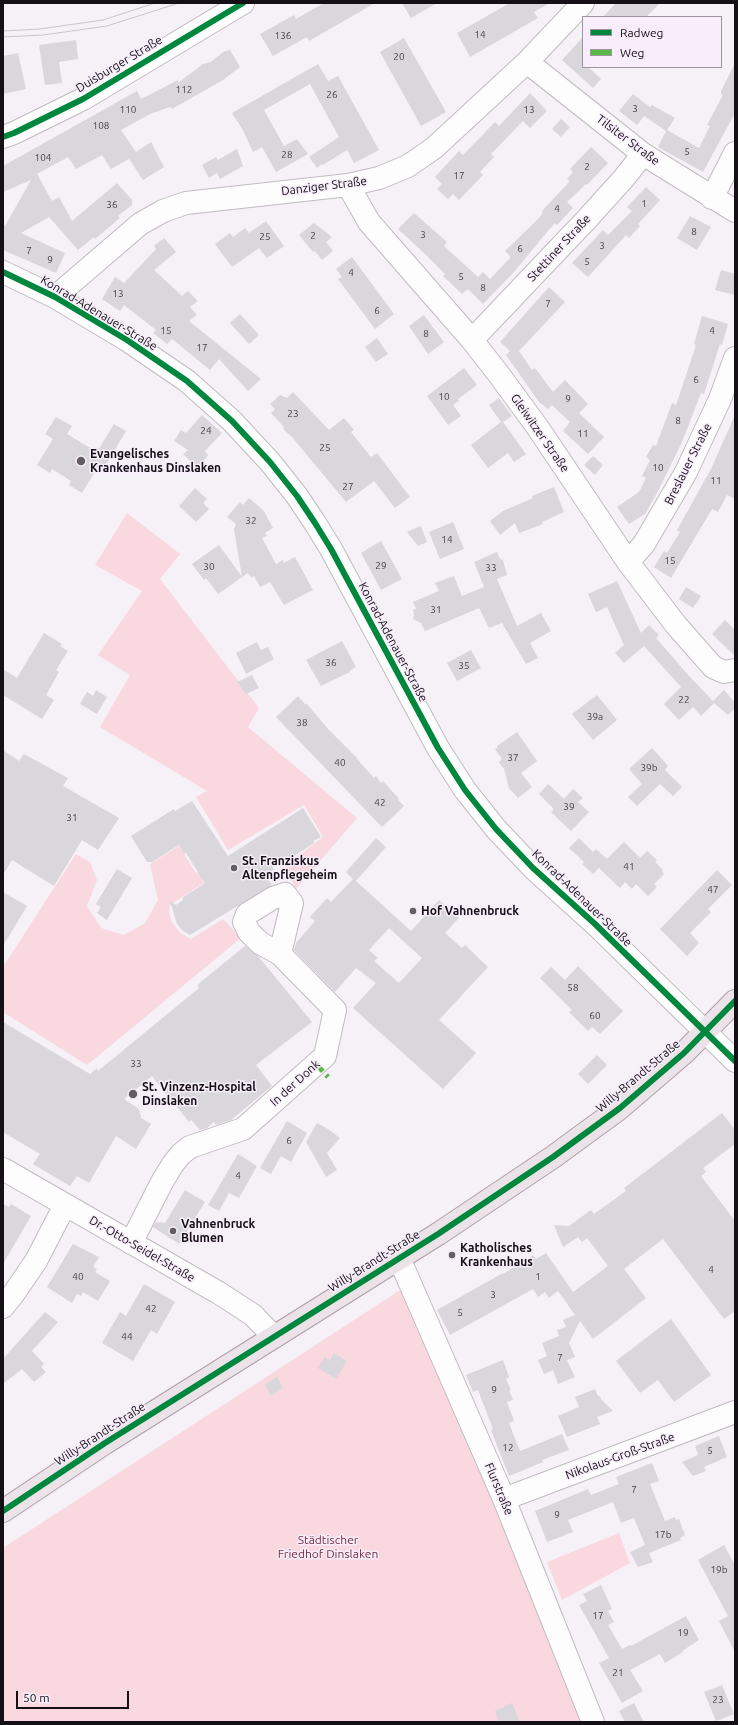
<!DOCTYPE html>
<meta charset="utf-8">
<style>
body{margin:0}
#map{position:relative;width:738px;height:1725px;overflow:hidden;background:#f6f0f7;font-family:Ubuntu,sans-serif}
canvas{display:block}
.frame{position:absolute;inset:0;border:4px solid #141015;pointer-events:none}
.legend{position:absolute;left:582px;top:16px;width:140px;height:52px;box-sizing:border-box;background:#f8edfa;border:1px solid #9d959e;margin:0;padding:5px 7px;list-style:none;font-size:12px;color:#141015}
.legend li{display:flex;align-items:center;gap:8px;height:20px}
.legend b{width:20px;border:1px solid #9d959e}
.scale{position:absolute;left:16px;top:1691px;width:113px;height:18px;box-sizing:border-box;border:2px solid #141015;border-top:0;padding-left:5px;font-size:12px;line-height:14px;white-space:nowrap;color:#141015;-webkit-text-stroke:3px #f8edfa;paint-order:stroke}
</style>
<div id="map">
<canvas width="738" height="1725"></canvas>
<div class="frame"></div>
<ul class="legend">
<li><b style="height:5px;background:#00873e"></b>Radweg</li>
<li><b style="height:5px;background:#58b947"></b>Weg</li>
</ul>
<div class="scale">50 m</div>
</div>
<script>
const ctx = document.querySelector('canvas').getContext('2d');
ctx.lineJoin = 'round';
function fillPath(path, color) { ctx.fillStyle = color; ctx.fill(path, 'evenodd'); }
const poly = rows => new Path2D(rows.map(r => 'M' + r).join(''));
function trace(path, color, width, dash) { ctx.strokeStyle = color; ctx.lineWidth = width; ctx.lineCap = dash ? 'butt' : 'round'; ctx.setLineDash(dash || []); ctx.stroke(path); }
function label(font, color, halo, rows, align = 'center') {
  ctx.font = font + ' Ubuntu,sans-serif'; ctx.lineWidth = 3; ctx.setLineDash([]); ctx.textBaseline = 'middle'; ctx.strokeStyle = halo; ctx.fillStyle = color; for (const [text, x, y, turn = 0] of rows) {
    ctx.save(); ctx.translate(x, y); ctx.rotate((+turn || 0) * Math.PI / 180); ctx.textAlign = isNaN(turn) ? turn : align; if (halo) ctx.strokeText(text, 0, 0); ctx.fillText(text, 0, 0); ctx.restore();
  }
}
fillPath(poly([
 [127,513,180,554,160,579,259,708,248,727,357,818,296,889,284,866,323,837,304,805,228,850,196,797,207,791,100,727,130,675,98,655,142,591,95,565],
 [179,846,196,873,202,870,208,880,170,905,169,912,172,922,179,932,191,939,223,919,241,938,87,1065,3,1012,3,967,76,854,90,862,97,880,87,906,101,928,124,935,145,923,158,900,150,864],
 [408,1285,589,1722,3,1722,3,1548],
 [619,1533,630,1563,562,1600,547,1562]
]), '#f9d8df');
fillPath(poly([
 [324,3,375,3,309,41,307,37,273,56,260,34,294,15,296,19],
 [402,3,437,3,411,18],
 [510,3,550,3,534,12,538,18,470,57,457,33],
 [616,3,660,3,646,17,603,17],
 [583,37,583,67,588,67,601,79,593,88,562,60],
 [404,38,446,112,421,126,380,52],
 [76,40,78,59,59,62,62,83,45,85,39,45],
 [230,50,240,67,223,80,172,109,170,107,150,114,121,130,136,152,151,142,164,167,143,180,129,159,111,169,102,155,76,169,68,157,37,174,52,201,59,197,72,221,117,183,132,200,132,205,118,216,120,218,95,239,94,237,78,250,49,217,21,233,65,253,56,273,3,250,3,225,5,226,31,180,3,192,3,166,137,91,141,99,178,80,178,83,203,64,211,62,223,52],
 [18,53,26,89,3,94,3,56],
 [735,63,735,113,703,172,658,147,666,131,644,116,637,125,619,111,633,94,650,107,652,105,675,118,667,130,699,148,710,126,707,125,723,95,721,94,721,91],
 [318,64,328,81,338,76,379,150,354,163,347,150,323,165,322,164,317,168,309,157,339,137,310,84,264,110,284,146,297,139,308,154,276,172,262,147,253,152,243,130,232,113],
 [530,93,547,111,530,128,523,121,491,154,494,157,480,172,483,175,459,200,453,194,448,199,437,189,442,184,435,177,459,151,463,155,495,122,499,126],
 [561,119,570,127,561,137,552,129],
 [591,147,608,163,587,185,586,184,567,202,573,208,557,225,555,223,547,232,514,272,483,304,468,289,462,294,443,276,445,274,425,254,398,229,414,213,447,242,444,246,478,277,483,272,490,279,511,257,505,251,536,221,543,213,542,211,570,181,567,179,573,172,570,169],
 [237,149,243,166,220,179,217,173,209,178,202,165,216,157,218,160],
 [646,187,660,200,638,224,640,226,629,238,626,235,588,277,572,263,603,230,608,235,632,211,627,207],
 [690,216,711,227,697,250,677,238],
 [266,221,284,246,267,258,259,248,232,267,215,244,230,233,233,237,245,228,249,233],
 [314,223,332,237,326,242,333,251,322,260,315,251,313,252,299,235],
 [164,238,176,252,154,270,182,296,188,291,198,301,190,307,197,315,189,321,261,379,248,391,219,359,210,370,172,339,167,344,153,333,156,330,124,305,120,311,102,299,115,277,124,283,156,249,154,246],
 [352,257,394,314,375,329,338,279,342,277,336,269],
 [721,270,735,274,735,295,715,290],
 [549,287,565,302,519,351,532,370,535,368,553,392,565,380,588,404,579,413,604,437,588,454,563,431,570,422,552,405,548,409,539,402,506,355,510,351,500,342],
 [240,314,259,335,249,344,230,323],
 [424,315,444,342,428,354,409,326],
 [702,316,728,324,722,345,720,344,704,394,701,393,682,442,658,491,645,514,629,524,617,507,639,492,646,478,642,476,650,460,646,457,653,445,656,446,672,403,676,405,696,345,694,344],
 [377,338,388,354,376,362,365,347],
 [464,368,477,385,458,399,459,401,453,405,461,416,448,425,427,396],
 [293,392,329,430,344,418,354,430,351,432,371,457,377,453,410,497,395,508,374,481,346,502,292,437,283,429,284,427,271,413,275,409,270,404,280,395,287,398],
 [499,398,512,416,503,422,526,454,514,462,508,453,488,468,471,445,501,422,489,405],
 [202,415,222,433,205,451,208,455,198,468,183,454,188,450,174,441,181,430,186,433],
 [735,415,735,499,727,495,718,512,712,509,671,578,654,567,664,551,667,553,680,532,677,530,711,469],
 [56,417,72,426,67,434,97,452,114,424,126,431,103,470,98,467,82,493,69,485,71,481,52,469,50,473,37,465,53,439,45,434],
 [593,456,603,465,595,475,584,465],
 [554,487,564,512,542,522,543,524,519,533,515,523,500,535,490,521,503,511,533,498,532,496],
 [195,488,207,499,203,503,209,509,196,522,179,506],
 [249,498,264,511,273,528,265,533,267,536,262,538,276,564,283,560,284,563,295,557,313,590,284,605,270,582,260,587,254,576,252,578,248,573,218,594,206,578,204,580,192,564,219,545,242,577,234,529,236,524,227,517,240,502,243,505],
 [453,522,464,549,440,559,429,532],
 [421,526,427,542,418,546,407,532],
 [381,541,402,579,381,590,361,553],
 [497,552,500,559,503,560,507,575,497,579,517,626,541,613,551,631,530,643,538,658,526,664,502,623,489,628,479,608,425,631,421,623,413,619,414,615,413,610,416,609,413,602,439,591,435,583,454,576,462,596,484,587,474,562],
 [617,581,641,633,649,625,659,635,656,638,689,676,713,701,724,690,735,703,735,708,728,715,714,703,701,716,693,707,679,720,664,704,681,687,644,646,624,663,615,653,624,645,607,607,596,612,588,594],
 [686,587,701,596,693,608,679,599],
 [725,620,735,630,735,656,712,634],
 [44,633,62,644,60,646,68,651,56,670,59,672,46,695,54,700,42,719,3,695,3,669,17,678],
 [342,641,356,667,349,671,350,672,321,686,306,660],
 [257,642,261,650,268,647,274,659,246,674,236,653],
 [471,650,481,668,457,681,447,663],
 [252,675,259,688,246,694,237,682],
 [96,690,107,697,97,714,80,704,87,692,93,696],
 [597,695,617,720,593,740,572,714],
 [298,696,305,704,307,704,328,729,358,759,357,759,374,778,376,776,381,783,383,781,399,799,398,800,404,806,382,827,276,717],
 [517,732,537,761,521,773,532,787,518,798,509,788,504,769,499,762,502,759,495,749,497,748,497,746],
 [652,748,668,766,665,770,682,787,673,796,660,784,637,806,628,797,642,784,629,769],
 [3,750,19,761,24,754,68,778,63,786,119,818,98,850,82,840,54,886,12,860,3,875],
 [548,784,564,799,573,789,583,798,578,802,589,812,571,831,551,812,554,809,539,794],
 [192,801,228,856,303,808,321,837,313,841,314,843,285,862,271,865,274,869,265,875,272,885,190,935,182,930,177,924,170,901,176,905,183,900,182,898,205,883,186,853,184,854,179,845,152,862,147,862,131,836,174,809,175,811],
 [376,838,386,847,356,881,411,931,439,900,459,918,445,933,462,948,465,945,488,967,439,1020,476,1053,443,1089,353,1008,376,983,356,968,335,992,294,950,296,943,315,921,310,917,327,898,331,902,353,879,346,872],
 [389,928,422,958,399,983,374,961,378,958,369,950],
 [579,838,593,852,596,849,607,859,624,842,640,858,647,851,657,860,655,862,663,870,662,871,664,874,654,884,657,887,648,896,636,884,632,889,625,882,620,888,599,868,593,874,582,864,584,862,569,848],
 [117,869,132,878,107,920,97,913,101,907,96,904],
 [717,870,732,885,708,909,711,912,690,933,699,943,687,956,660,929],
 [3,892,27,906,3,946],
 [245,946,258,956,312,1022,256,1065,272,1086,231,1120,216,1125,214,1122,207,1128,200,1130,191,1120,189,1122,152,1076,124,1099,139,1109,141,1118,151,1124,136,1149,116,1136,89,1183,77,1176,70,1186,33,1164,40,1154,3,1132,3,1022,90,1074,97,1068,98,1071,199,988,197,985],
 [578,966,623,1011,600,1034,592,1027,588,1031,569,1012,572,1010,540,978,551,967,565,980],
 [597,1055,607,1065,588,1084,578,1074],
 [722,1113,735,1130,735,1144,703,1168,706,1172,701,1176,735,1221,735,1311,724,1319,663,1239,624,1269,646,1298,593,1339,580,1321,569,1343,575,1357,567,1360,575,1377,558,1384,553,1370,544,1374,538,1360,547,1356,542,1343,559,1336,557,1330,566,1327,563,1320,575,1315,558,1291,549,1298,545,1292,538,1297,533,1289,450,1335,437,1310,503,1273,503,1274,533,1255,536,1259,546,1253,573,1292,608,1266,587,1238,582,1242,578,1237,563,1247,554,1225,569,1226,591,1210,594,1214,626,1191,624,1188],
 [287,1121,307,1133,291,1162,281,1156,271,1174,260,1168],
 [317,1123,328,1129,340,1138,327,1153,337,1170,326,1177,306,1142],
 [238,1154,257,1166,239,1198,229,1193,219,1211,208,1205],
 [185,1190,205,1202,179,1244,153,1227,156,1222,165,1223],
 [3,1204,9,1207,11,1204,31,1216,3,1264],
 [73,1244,99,1257,93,1267,97,1269,95,1272,110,1281,98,1301,83,1292,81,1296,77,1294,72,1303,47,1287],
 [144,1284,175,1302,157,1334,151,1330,133,1361,102,1343,120,1312,126,1316],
 [45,1312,58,1322,32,1351,44,1364,41,1367,46,1372,34,1382,22,1369,3,1384,3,1359],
 [671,1319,711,1375,674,1402,658,1380,640,1393,616,1361],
 [334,1353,347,1361,336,1379,318,1368,325,1357,330,1360],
 [503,1360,509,1377,506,1379,511,1390,509,1390,513,1400,507,1402,514,1421,509,1423,520,1451,562,1434,569,1450,542,1460,543,1462,509,1476,491,1430,493,1429,478,1390,473,1392,466,1375],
 [277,1377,283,1388,271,1396,265,1385],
 [595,1389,598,1396,600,1396,601,1399,613,1411,597,1417,600,1424,567,1437,558,1416,579,1407,575,1397],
 [719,1436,727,1457,704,1467,706,1471,693,1476,682,1462,698,1455,695,1446],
 [652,1463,659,1481,650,1484,665,1521,675,1517,676,1520,679,1519,685,1535,680,1538,681,1540,649,1553,653,1562,638,1567,630,1552,645,1545,634,1518,621,1523,613,1502,568,1520,573,1532,547,1542,535,1511,588,1489,591,1495,619,1484,616,1477],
 [724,1545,735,1565,735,1652,719,1621,728,1616,698,1560],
 [601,1585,612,1609,608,1611,614,1622,608,1625,622,1649,630,1645,631,1646,686,1616,699,1640,682,1651,683,1652,665,1663,660,1654,630,1670,643,1691,622,1703,599,1663,609,1658,579,1605,587,1601,583,1594],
 [722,1685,734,1714,716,1721,704,1692],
 [512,1703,520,1722,499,1722,495,1711],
 [634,1703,644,1722,625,1722,619,1711]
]), '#d9d6dc');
const minor = poly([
 [527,62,643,154,735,211],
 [3,137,14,133,83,99,243,3],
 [348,185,369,222,472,340,500,376,538,428,628,562,676,625,713,667,724,672,735,670],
 [712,198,735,153],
 [3,272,55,297,127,340,187,381,232,421,270,462,297,496,315,523,331,549,438,748,465,790,496,829,533,868,595,924,735,1061],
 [55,297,140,224,163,211,186,203,348,185,379,178,408,166,434,148,527,62,583,3],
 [472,340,587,219,624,178,643,154],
 [628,562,644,544,686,472,720,399,735,358],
 [3,1169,219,1293,253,1315,274,1337],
 [131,1243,162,1182,173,1164,181,1154,190,1147,243,1129,325,1056,335,1010,280,954,260,943,249,932,244,922,247,914,273,898,285,894,292,903,280,954],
 [399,1258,504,1499,593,1722],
 [3,1307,12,1296,36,1261,65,1205],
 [504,1499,735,1412]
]);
const major = poly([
 [3,1511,105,1443,438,1234,553,1157,620,1108,684,1053,735,1001]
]);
trace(minor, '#c0bcc1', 24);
trace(major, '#ae9fa9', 24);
trace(minor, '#fefdfe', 22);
trace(major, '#ece3e9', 22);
trace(poly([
 [3,31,40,29,103,20,155,3],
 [3,37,43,35,107,26,179,3]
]), '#c8c6c8', 1);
trace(poly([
 [316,1064,328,1077]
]), '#58b947', 5, [10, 5]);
trace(poly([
 [3,137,14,133,83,99,243,3],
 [3,272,55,297,127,340,187,381,232,421,270,462,297,496,315,523,331,549,438,748,465,790,496,829,533,868,595,924,735,1061],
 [3,1511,105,1443,438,1234,553,1157,620,1108,684,1053,735,1001]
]), '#00873e', 6);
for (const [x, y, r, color] of [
 [81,461,5,"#635e64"],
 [234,868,4,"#635e64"],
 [413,911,4,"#635e64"],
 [133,1094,5,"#635e64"],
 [173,1231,4,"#635e64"],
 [452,1255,4,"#635e64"]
]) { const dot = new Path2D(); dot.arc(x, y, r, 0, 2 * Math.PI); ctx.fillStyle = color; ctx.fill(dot); trace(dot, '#f8edfa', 1.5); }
label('10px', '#454247', null, [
 ["14",480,35],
 ["136",283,36],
 ["20",399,57],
 ["112",184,90],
 ["26",332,95],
 ["3",635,109],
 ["110",128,110],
 ["13",529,110],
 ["108",101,126],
 ["5",687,152],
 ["28",287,155],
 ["104",43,158],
 ["2",587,167],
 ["17",459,176],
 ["1",644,204],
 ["36",112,205],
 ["4",557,209],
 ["8",694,232],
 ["3",423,235],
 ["2",313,236],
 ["25",265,237],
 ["3",602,246],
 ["6",520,249],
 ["7",29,251],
 ["9",50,260],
 ["5",587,262],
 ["4",351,273],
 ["5",461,277],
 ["8",483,288],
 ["13",118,294],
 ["7",548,304],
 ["6",377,311],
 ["15",166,331],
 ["4",712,331],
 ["8",426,334],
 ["17",202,348],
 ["6",696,380],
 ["10",444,397],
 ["9",568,399],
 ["23",293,414],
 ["8",678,421],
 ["24",206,431],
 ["11",583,434],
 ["25",325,448],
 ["10",658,468],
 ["11",716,481],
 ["27",348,487],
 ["32",251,521],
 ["14",447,540],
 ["15",670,561],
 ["29",381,566],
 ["30",209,567],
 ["33",491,568],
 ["31",436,610],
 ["36",331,663],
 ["35",464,666],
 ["22",684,700],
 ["39a",595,717],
 ["38",302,723],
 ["37",513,758],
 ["40",340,763],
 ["39b",649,768],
 ["42",380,803],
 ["39",569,807],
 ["31",72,818],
 ["41",629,867],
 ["47",713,890],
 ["58",573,988],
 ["60",595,1016],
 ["33",136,1064],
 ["6",289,1141],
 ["4",238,1176],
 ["4",711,1270],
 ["40",78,1277],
 ["1",538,1277],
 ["3",493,1295],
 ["42",151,1309],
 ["5",460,1313],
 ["44",127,1337],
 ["7",560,1358],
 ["9",494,1390],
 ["12",508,1448],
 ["5",710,1451],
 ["7",634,1490],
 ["9",557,1515],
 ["17b",663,1535],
 ["19b",719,1570],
 ["17",598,1616],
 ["19",683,1633],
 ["21",618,1673],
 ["23",718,1700]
]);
label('12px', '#141015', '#f8edfa', [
 ["Duisburger Straße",119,64,-31],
 ["Tilsiter Straße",628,140,37],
 ["Danziger Straße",324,186,-7],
 ["Stettiner Straße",559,248,-47],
 ["Konrad-Adenauer-Straße",99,313,31],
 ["Gleiwitzer Straße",540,433,55],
 ["Breslauer Straße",688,464,-63],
 ["Konrad-Adenauer-Straße",393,642,62],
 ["Konrad-Adenauer-Straße",582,898,44],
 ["Willy-Brandt-Straße",638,1076,-40],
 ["In der Donk",295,1083,-42],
 ["Dr.-Otto-Seidel-Straße",142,1249,30],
 ["Willy-Brandt-Straße",374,1261,-32],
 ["Willy-Brandt-Straße",100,1434,-33],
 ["Nikolaus-Groß-Straße",620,1456,-20],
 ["Flurstraße",499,1489,67]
]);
label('bold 12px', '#141015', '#f8edfa', [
 ["Evangelisches",90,454],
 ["Krankenhaus Dinslaken",90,468],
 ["St. Franziskus",242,861],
 ["Altenpflegeheim",242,875],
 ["Hof Vahnenbruck",421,911],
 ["St. Vinzenz-Hospital",142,1087],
 ["Dinslaken",142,1101],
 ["Vahnenbruck",181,1224],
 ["Blumen",181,1238],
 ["Katholisches",460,1248],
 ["Krankenhaus",460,1262]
], 'left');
label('12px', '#742d3b', '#f8edfa', [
 ["Städtischer",328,1540],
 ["Friedhof Dinslaken",328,1554]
]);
</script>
